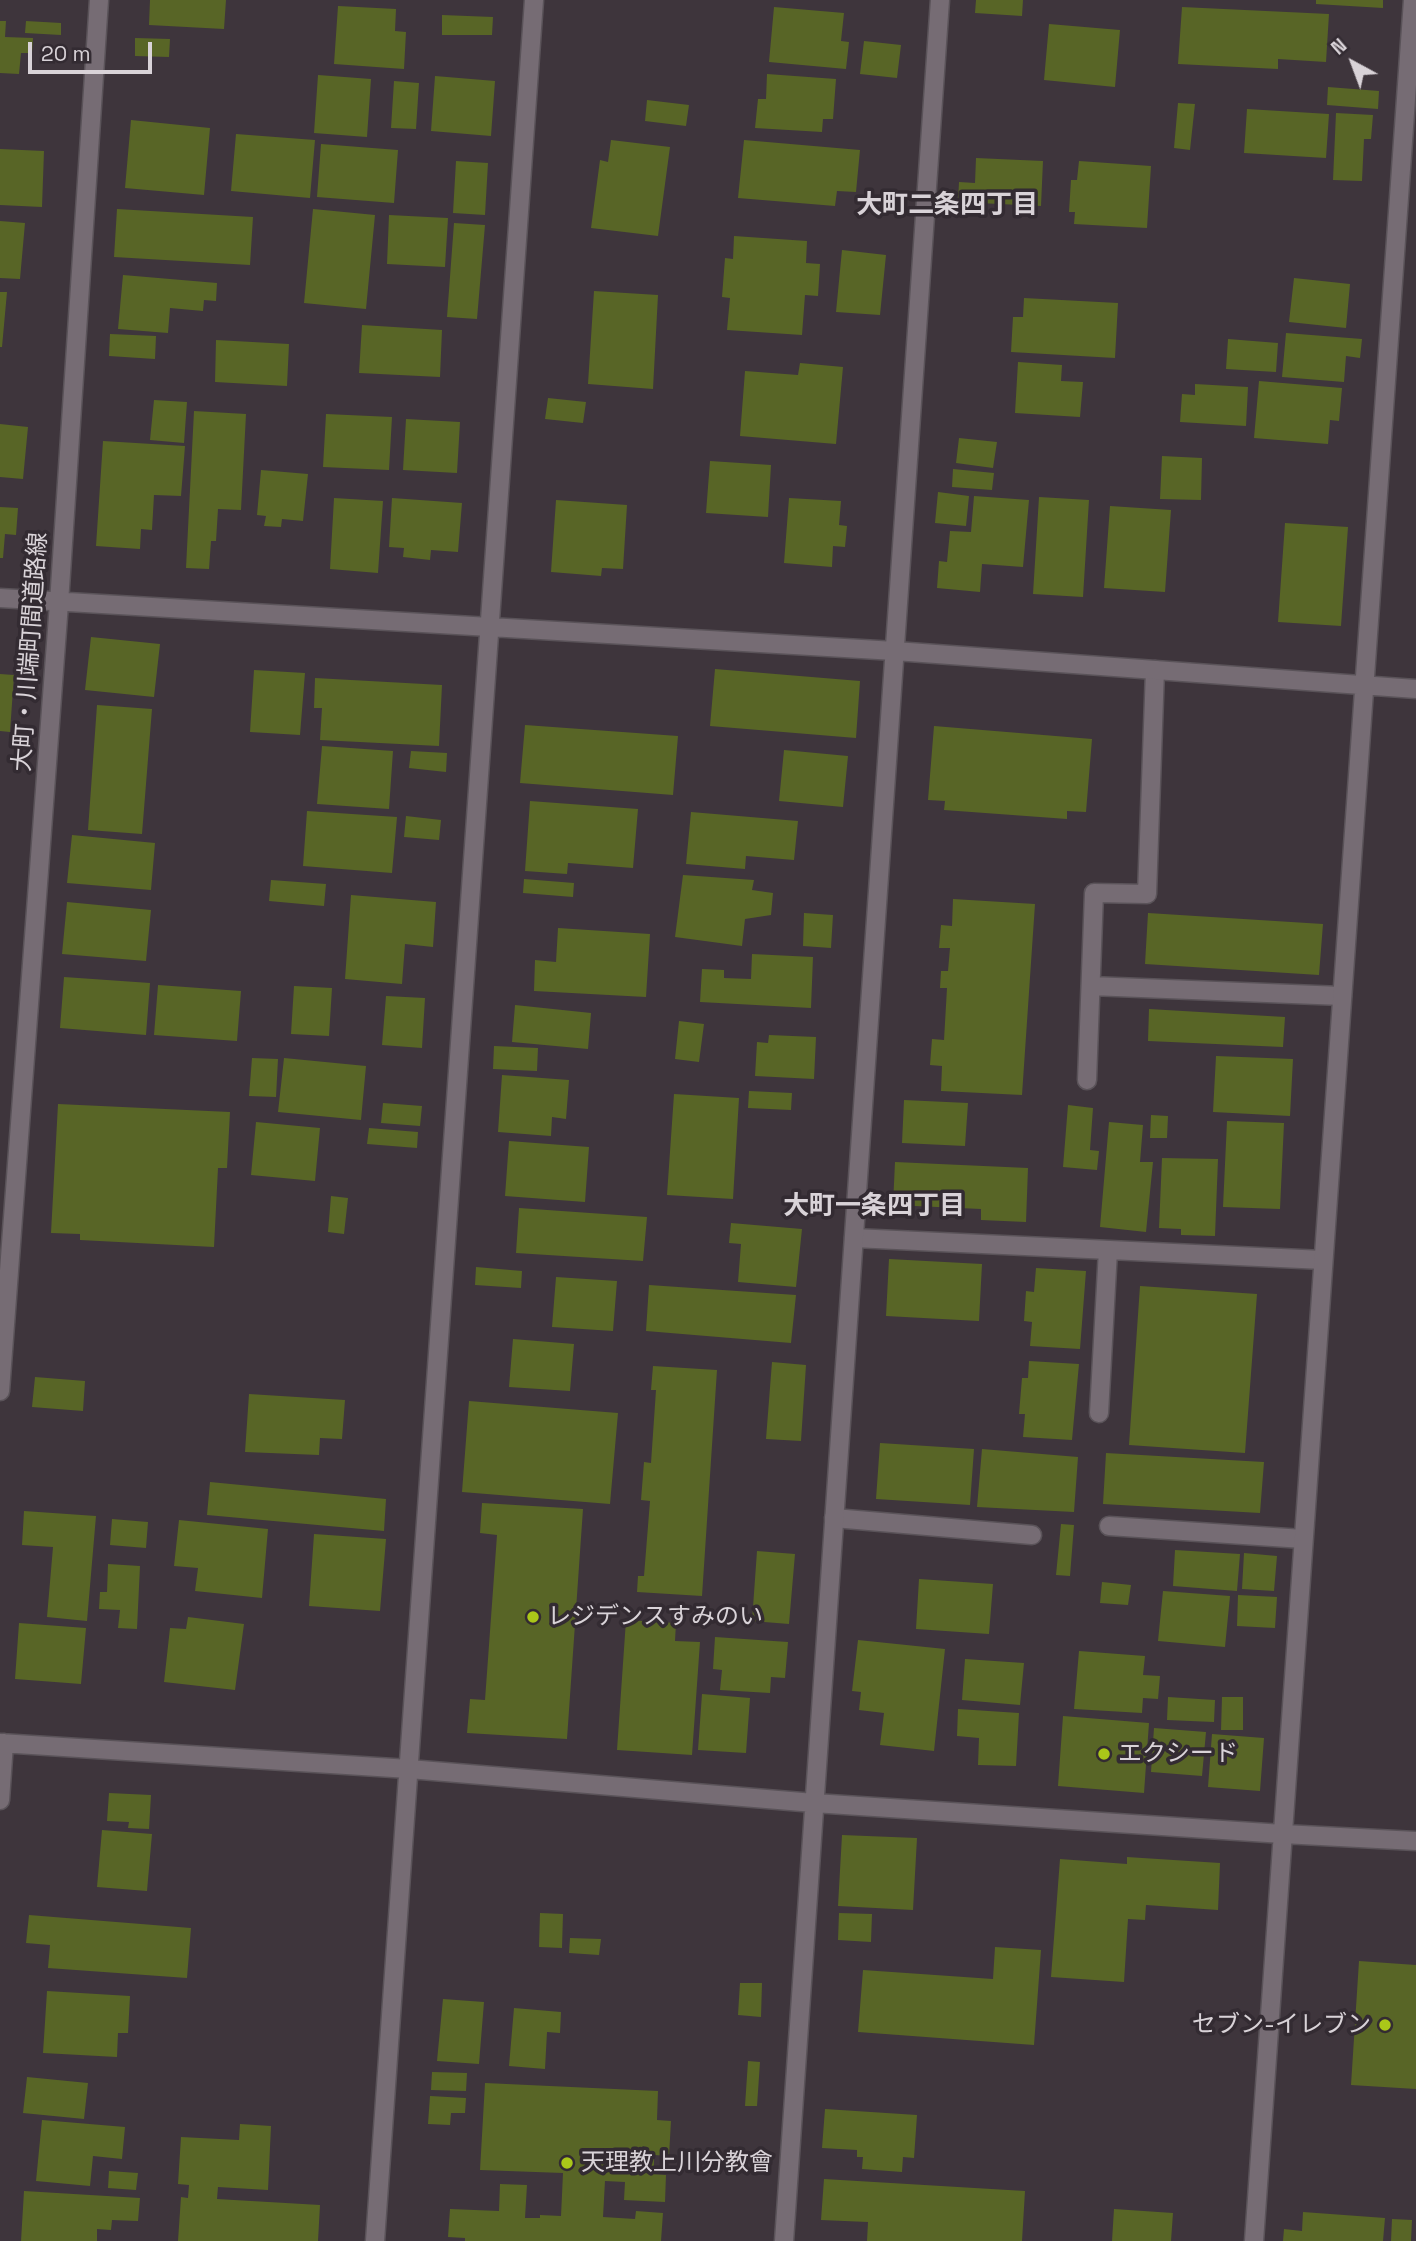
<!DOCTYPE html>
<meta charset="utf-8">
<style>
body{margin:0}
#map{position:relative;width:1416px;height:2241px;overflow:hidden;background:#3e353c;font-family:"Space Grotesk",sans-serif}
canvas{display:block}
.north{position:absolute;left:1318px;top:28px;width:70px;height:70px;-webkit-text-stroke:5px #332b32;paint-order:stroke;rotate:319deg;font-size:19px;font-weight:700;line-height:28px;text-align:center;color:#d9d3d8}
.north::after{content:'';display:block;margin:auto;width:24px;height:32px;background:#d9d3d8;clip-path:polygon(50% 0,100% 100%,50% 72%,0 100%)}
.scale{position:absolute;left:28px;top:42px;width:124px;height:32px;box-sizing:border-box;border:4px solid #d9d3d8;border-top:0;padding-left:9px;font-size:21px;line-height:24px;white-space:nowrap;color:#d9d3d8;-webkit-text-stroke:5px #332b32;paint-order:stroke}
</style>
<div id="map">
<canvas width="1416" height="2241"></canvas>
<div class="north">N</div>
<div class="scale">20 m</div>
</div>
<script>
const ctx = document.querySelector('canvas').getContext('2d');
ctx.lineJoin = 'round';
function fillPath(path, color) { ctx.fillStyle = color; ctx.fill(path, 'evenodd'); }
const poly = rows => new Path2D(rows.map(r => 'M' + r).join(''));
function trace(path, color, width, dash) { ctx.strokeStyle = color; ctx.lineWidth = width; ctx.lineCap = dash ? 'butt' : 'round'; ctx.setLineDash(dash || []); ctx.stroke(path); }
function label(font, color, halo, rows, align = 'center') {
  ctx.font = font + ' "Space Grotesk","Noto Sans JP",sans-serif'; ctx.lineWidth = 7; ctx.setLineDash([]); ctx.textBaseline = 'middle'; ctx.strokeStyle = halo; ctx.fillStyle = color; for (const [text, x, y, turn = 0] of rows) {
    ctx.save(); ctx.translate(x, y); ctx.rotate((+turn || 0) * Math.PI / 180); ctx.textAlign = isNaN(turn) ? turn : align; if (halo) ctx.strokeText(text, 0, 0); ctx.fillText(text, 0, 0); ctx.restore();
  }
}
fillPath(poly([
 [150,0,226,0,224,29,149,25],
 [976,0,1023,0,1022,16,975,13],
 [1316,0,1383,0,1383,8,1316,4],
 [338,6,396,9,395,31,406,32,404,69,334,64],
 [774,7,844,13,841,41,849,42,846,69,769,62],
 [1182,7,1329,14,1326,62,1278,59,1278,69,1178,64],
 [442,15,493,17,492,35,442,35],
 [0,21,6,21,5,37,33,38,32,53,21,53,19,74,0,73],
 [26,21,61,23,61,35,25,33],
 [1049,24,1120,30,1115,87,1044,80],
 [135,38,170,39,169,57,135,56],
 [864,41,901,45,897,78,860,74],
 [767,74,836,79,833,119,823,119,822,132,755,128,758,99,766,99],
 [318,75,371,79,367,137,314,133],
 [435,76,495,81,491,136,431,131],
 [394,81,419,83,416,129,391,128],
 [1328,87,1379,91,1378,109,1327,105],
 [647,100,689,105,686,126,645,121],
 [1178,103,1195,104,1190,150,1174,148],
 [1247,109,1329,114,1326,158,1244,153],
 [1336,113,1373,115,1371,139,1364,139,1362,181,1333,180],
 [131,120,210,128,204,195,125,188],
 [236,134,315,140,310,198,231,191],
 [611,140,670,147,658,236,591,228,600,160,608,162],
 [744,140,860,150,856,192,837,191,835,206,738,198],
 [321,144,398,150,394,203,317,197],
 [0,149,44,151,42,207,0,205],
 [976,158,1043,161,1041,206,958,202,959,182,975,183],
 [456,161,488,163,485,215,453,213],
 [1079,161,1151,166,1147,228,1074,224,1075,212,1069,212,1071,180,1077,180],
 [117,209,253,217,250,265,114,257],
 [313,209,375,215,366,309,304,303],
 [389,215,448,218,445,267,387,264],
 [0,221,25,223,20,279,0,278],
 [454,223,485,225,477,319,447,317],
 [734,236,807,241,806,263,820,264,818,296,805,295,802,335,727,330,730,298,722,297,725,258,733,259],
 [842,250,886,255,880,315,836,312],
 [123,275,217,283,216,301,204,300,203,311,170,308,168,333,118,329],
 [1294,278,1350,284,1346,328,1289,322],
 [594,291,658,295,653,389,588,384],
 [0,292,7,292,2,347,0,347],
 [1024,298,1118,303,1115,358,1011,352,1013,317,1023,317],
 [362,325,442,330,440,377,359,373],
 [1286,333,1362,339,1360,358,1346,356,1344,382,1282,377],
 [110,334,156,336,155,359,109,356],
 [1228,339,1278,343,1276,372,1226,369],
 [216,340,289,344,287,386,215,382],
 [1018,362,1062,365,1061,381,1083,382,1080,417,1015,413],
 [800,363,843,367,836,444,740,436,745,371,798,375],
 [1259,381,1342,388,1339,421,1330,420,1328,444,1254,438],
 [1195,384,1248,387,1246,426,1180,422,1182,394,1195,395],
 [548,398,586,402,583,423,545,419],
 [154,400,187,402,184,443,150,440],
 [194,411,246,414,241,510,218,509,216,541,211,541,209,569,186,568],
 [326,414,392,417,389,470,323,467],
 [406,419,460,422,457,473,403,470],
 [0,424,28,427,23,479,0,477],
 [959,438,997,442,993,468,956,463],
 [103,441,185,446,181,496,154,495,152,530,141,529,140,549,96,546],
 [1162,456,1202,458,1201,500,1160,499],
 [710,461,771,465,768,517,706,513],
 [953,469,994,473,992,490,952,487],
 [261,470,308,474,303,521,282,519,281,527,264,526,266,516,257,515],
 [938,492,969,496,966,526,935,523],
 [974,496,1029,500,1023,567,982,564,980,592,937,588,939,561,947,562,950,531,971,532],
 [1039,497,1089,500,1083,597,1033,594],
 [334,498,383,501,378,573,330,569],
 [392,498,462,503,458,552,431,550,430,560,403,557,404,548,389,547],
 [789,498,841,501,839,525,847,526,845,547,833,546,832,567,784,563],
 [556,500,627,505,623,569,602,568,601,576,551,572],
 [1110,506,1171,510,1165,592,1104,588],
 [0,507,18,508,16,535,5,534,3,558,0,558],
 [1285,523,1348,527,1341,626,1278,622],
 [91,637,160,644,154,697,85,690],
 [715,669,860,681,856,738,710,726],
 [254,670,305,673,300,735,250,732],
 [0,674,14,675,10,732,0,731],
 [315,678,442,685,439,746,320,740,322,708,314,708],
 [97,705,152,709,142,834,88,830],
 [525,725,678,736,673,795,520,783],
 [934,726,1092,739,1086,812,1067,811,1067,819,944,810,945,801,928,800],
 [322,746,393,751,389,809,317,804],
 [784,750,848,756,843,807,779,801],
 [411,751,447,753,446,772,409,768],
 [530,801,638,809,633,868,568,863,567,874,525,871],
 [307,811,397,817,392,873,303,866],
 [691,812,798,821,794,860,746,856,745,869,686,864],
 [406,816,441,820,439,840,404,837],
 [72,835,155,843,151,890,67,883],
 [683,875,754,880,752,890,773,893,771,915,745,919,742,946,675,937],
 [524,879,574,883,573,897,523,893],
 [271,880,326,884,324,906,269,901],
 [351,895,436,902,433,947,405,944,402,984,345,979],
 [953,899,1035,904,1022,1095,941,1091,942,1066,930,1065,932,1039,944,1040,947,988,940,988,941,971,948,971,950,948,939,948,941,925,952,926],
 [67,902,151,910,146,961,62,954],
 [804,913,833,915,831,948,803,946],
 [1148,913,1323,924,1319,975,1145,964],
 [558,928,650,934,646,997,534,991,535,960,556,962],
 [752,954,813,957,811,1008,700,1002,702,969,724,970,724,978,751,979],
 [64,977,150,983,146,1035,60,1028],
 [158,985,241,991,237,1041,154,1035],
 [294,986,332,988,329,1036,291,1034],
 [386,996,425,998,422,1048,382,1045],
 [515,1005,591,1013,588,1049,512,1042],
 [1149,1009,1285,1017,1283,1047,1148,1041],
 [679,1021,704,1024,699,1062,675,1059],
 [769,1035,816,1037,814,1079,755,1076,757,1042,768,1043],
 [494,1046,538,1048,537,1071,493,1069],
 [1216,1056,1293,1059,1290,1116,1213,1112],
 [252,1058,278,1059,276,1097,249,1096],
 [284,1058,366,1066,361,1120,278,1112],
 [502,1075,569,1080,566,1119,552,1117,551,1136,498,1132],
 [749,1091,792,1093,791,1110,748,1108],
 [674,1094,739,1098,733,1199,667,1195],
 [904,1100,968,1103,965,1146,902,1143],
 [383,1103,422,1106,420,1126,381,1123],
 [58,1104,230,1112,227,1168,218,1168,214,1247,80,1240,80,1234,51,1233],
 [1068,1105,1093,1108,1090,1150,1099,1151,1097,1170,1063,1167],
 [1151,1115,1168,1116,1167,1138,1150,1138],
 [1227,1121,1284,1123,1280,1209,1223,1207],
 [256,1122,320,1128,315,1181,251,1175],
 [1109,1122,1143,1125,1140,1162,1153,1162,1146,1232,1100,1227],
 [369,1128,418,1132,417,1148,367,1144],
 [509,1141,589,1147,585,1202,505,1196],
 [1162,1158,1218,1159,1215,1236,1181,1235,1181,1229,1159,1228],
 [895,1162,1028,1168,1026,1222,981,1220,981,1209,893,1205],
 [331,1196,348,1198,344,1234,328,1232],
 [519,1208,647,1217,643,1261,516,1253],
 [731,1223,802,1229,796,1287,738,1282,741,1244,729,1243],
 [889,1259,982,1264,979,1321,886,1316],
 [476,1267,522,1271,521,1288,475,1285],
 [1036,1268,1086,1271,1080,1349,1030,1346,1032,1322,1024,1321,1026,1291,1034,1292],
 [556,1277,617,1281,613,1331,552,1327],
 [649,1285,796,1295,791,1343,646,1331],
 [1140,1286,1257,1294,1245,1453,1129,1445],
 [513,1339,574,1344,570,1391,509,1387],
 [1029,1361,1079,1364,1072,1440,1023,1437,1025,1414,1019,1414,1022,1378,1028,1378],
 [772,1362,806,1365,801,1441,766,1439],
 [653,1366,717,1370,702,1596,637,1592,638,1576,644,1576,650,1501,641,1500,644,1462,651,1463,656,1390,651,1390],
 [35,1377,85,1381,83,1411,32,1407],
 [249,1394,345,1400,342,1439,320,1438,319,1455,245,1452],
 [469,1401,618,1413,610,1504,462,1492],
 [880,1443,974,1449,970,1505,876,1499],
 [982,1449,1078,1457,1074,1512,977,1507],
 [1106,1453,1264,1462,1260,1513,1103,1504],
 [210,1482,386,1499,384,1531,207,1515],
 [482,1503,583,1509,567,1739,467,1733,470,1699,485,1700,497,1535,480,1533],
 [24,1511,96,1516,87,1621,47,1617,53,1547,22,1545],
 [112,1519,148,1522,146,1548,110,1545],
 [179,1520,268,1529,262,1598,195,1591,198,1568,174,1566],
 [1061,1524,1074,1525,1070,1576,1056,1575],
 [314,1534,386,1539,380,1611,309,1606],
 [1175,1550,1240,1554,1237,1591,1173,1586],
 [757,1551,795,1554,789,1624,752,1621],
 [1244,1553,1277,1556,1274,1591,1242,1589],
 [108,1564,140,1566,137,1629,118,1628,120,1610,99,1609,100,1592,107,1592],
 [919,1579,993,1584,989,1634,916,1629],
 [1102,1582,1131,1585,1128,1605,1100,1603],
 [1163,1591,1230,1596,1225,1647,1158,1641],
 [1238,1595,1277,1597,1275,1628,1237,1626],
 [188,1617,244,1624,235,1690,164,1682,170,1628,186,1629],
 [626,1620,676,1623,675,1641,700,1642,692,1755,617,1750],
 [19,1623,86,1628,81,1684,15,1679],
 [715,1637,788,1642,785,1678,771,1677,770,1693,720,1690,722,1670,713,1669],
 [858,1640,945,1649,934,1751,880,1745,884,1713,859,1710,861,1692,852,1691],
 [1079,1651,1145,1656,1143,1675,1160,1676,1158,1699,1143,1698,1142,1713,1074,1709],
 [965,1659,1024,1663,1020,1705,962,1700],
 [702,1694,750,1698,746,1753,698,1750],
 [1168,1697,1215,1700,1214,1722,1167,1720],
 [1222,1697,1243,1697,1243,1730,1221,1730],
 [958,1709,1019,1713,1016,1766,978,1765,979,1738,957,1736],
 [1063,1716,1149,1723,1144,1793,1058,1786],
 [1154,1728,1206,1732,1202,1776,1151,1772],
 [1212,1734,1264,1738,1260,1791,1208,1787],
 [109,1793,151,1795,149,1829,128,1828,129,1822,107,1821],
 [102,1830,152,1834,147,1891,97,1887],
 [842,1835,917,1838,913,1910,838,1906],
 [1127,1857,1220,1863,1218,1910,1146,1905,1145,1920,1128,1919,1124,1982,1051,1977,1060,1859,1127,1864],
 [540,1913,563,1914,562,1948,539,1947],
 [839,1913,872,1914,871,1942,838,1940],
 [29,1915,191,1928,187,1978,48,1968,50,1945,26,1943],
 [570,1938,601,1939,599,1955,569,1953],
 [995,1947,1041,1950,1034,2045,858,2032,863,1970,993,1979],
 [1359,1961,1416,1965,1416,2089,1351,2085],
 [740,1983,762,1983,761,2017,738,2015],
 [47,1991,130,1996,128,2033,118,2033,117,2057,43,2053],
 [443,1999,484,2002,479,2064,437,2061],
 [514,2008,561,2012,560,2033,547,2032,545,2069,509,2066],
 [748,2061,760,2062,757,2106,745,2106],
 [432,2072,467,2073,466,2091,431,2090],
 [27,2077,88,2083,84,2119,23,2113],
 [485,2083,658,2091,657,2120,671,2121,669,2156,654,2155,654,2174,666,2175,665,2202,624,2200,625,2182,605,2181,603,2217,635,2219,636,2211,663,2213,661,2241,465,2241,465,2238,448,2237,450,2209,499,2211,500,2184,527,2185,525,2218,540,2218,540,2215,561,2216,563,2173,480,2170],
 [430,2096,466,2098,465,2113,451,2113,450,2125,428,2124],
 [825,2109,917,2115,914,2158,903,2157,902,2172,862,2169,863,2157,857,2157,857,2150,822,2148],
 [42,2120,125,2127,122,2159,93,2156,90,2186,36,2181],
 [240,2124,271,2126,268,2190,218,2187,217,2199,320,2205,318,2241,178,2241,181,2197,188,2198,189,2185,178,2184,181,2137,239,2140],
 [109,2171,138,2173,136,2190,108,2188],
 [824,2179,1025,2191,1022,2241,867,2241,868,2222,821,2220],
 [24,2191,140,2198,138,2221,112,2220,111,2230,97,2229,97,2241,21,2241],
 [1114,2209,1173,2213,1171,2241,1112,2241],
 [1303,2212,1385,2218,1383,2241,1283,2241,1284,2229,1302,2231],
 [1392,2219,1412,2220,1411,2241,1391,2241]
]), '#586526');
const service = poly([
 [1091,986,1342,996],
 [1087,1080,1094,893,1147,894,1155,670],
 [854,1238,1323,1260],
 [1099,1413,1108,1250],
 [834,1518,1032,1535],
 [1109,1526,1303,1539]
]);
const minor = poly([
 [0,598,895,651,1416,689],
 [0,1391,59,603,99,0],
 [0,1743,409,1769,814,1803,1283,1834,1416,1841],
 [0,1800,4,1743],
 [375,2241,534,0],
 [784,2241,940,0],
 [1254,2241,1413,0]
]);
trace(service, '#5a5359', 21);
trace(minor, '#5a5359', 21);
trace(service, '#766c74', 18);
trace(minor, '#766c74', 18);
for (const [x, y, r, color] of [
 [533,1617,7,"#aac719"],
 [1104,1754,7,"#aac719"],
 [1385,2025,7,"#aac719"],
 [567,2163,7,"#aac719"]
]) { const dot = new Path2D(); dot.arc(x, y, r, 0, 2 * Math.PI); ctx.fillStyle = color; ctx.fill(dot); trace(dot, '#332b32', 2.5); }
label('24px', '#d9d3d8', '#332b32', [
 ["大町・川端町間道路線",31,652,-86]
]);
label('24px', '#d9d3d8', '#332b32', [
 ["レジデンスすみのい",547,1617],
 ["エクシード",1118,1754],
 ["セブン-イレブン",1371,2025,"right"],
 ["天理教上川分教會",581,2163]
], 'left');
label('bold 26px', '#d9d3d8', '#332b32', [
 ["大町二条四丁目",947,206],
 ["大町一条四丁目",874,1207]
]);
</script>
